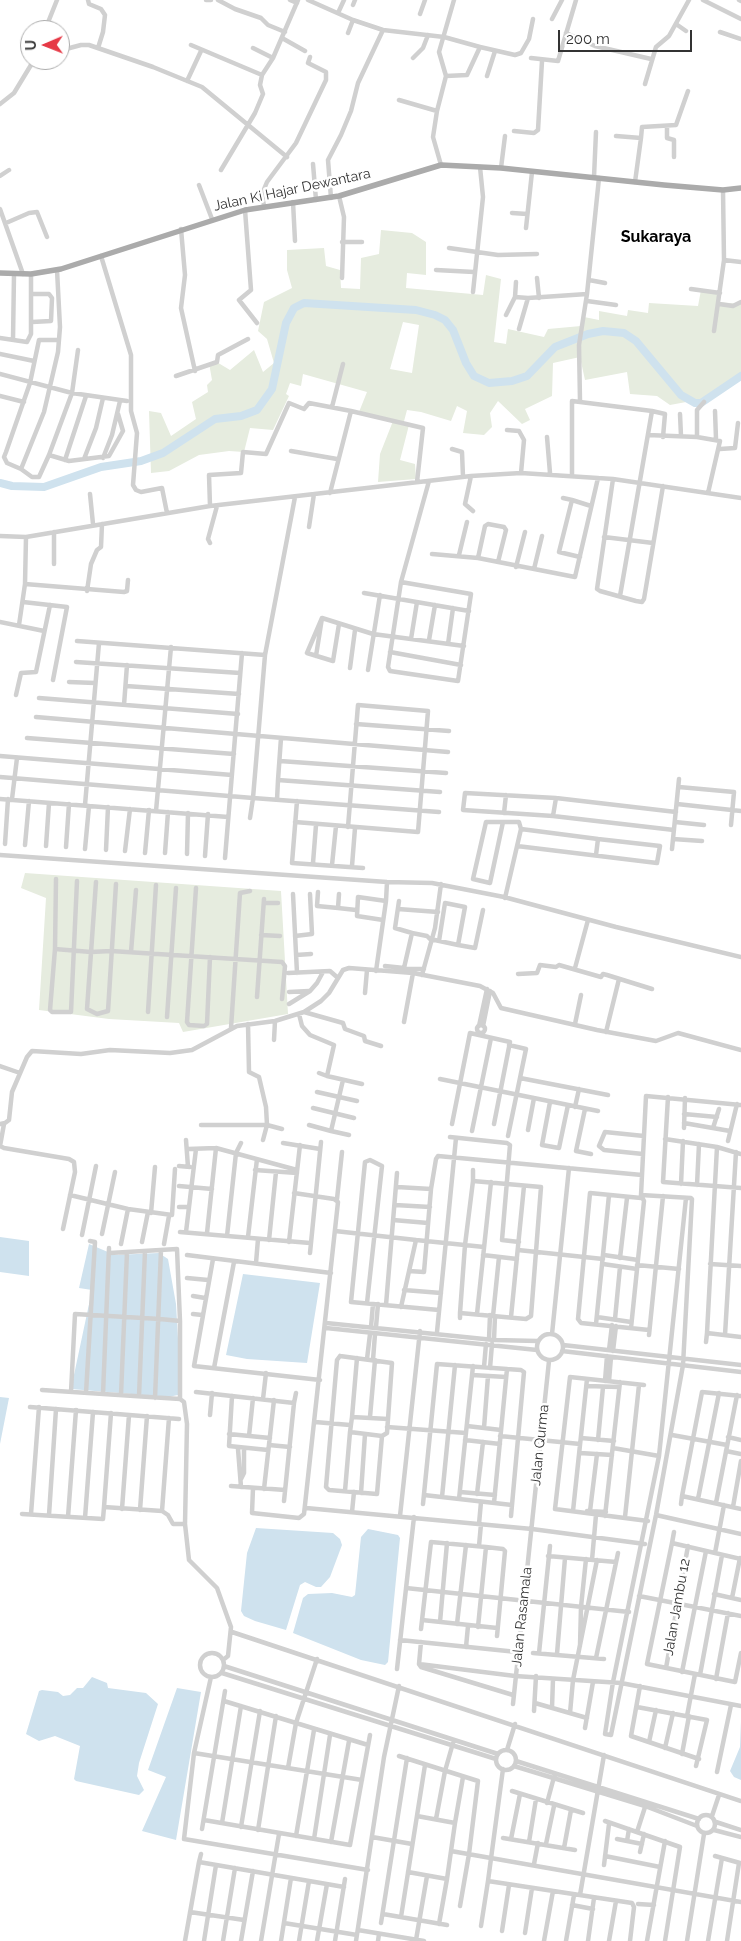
<!DOCTYPE html>
<style>
body{margin:0}
#map{position:relative;width:741px;height:1941px;overflow:hidden;background:#fff;font-family:Raleway,sans-serif}
canvas{display:block}
.north{position:absolute;left:20px;top:20px;width:50px;height:50px;box-sizing:border-box;background:#fff;border:1px solid #adadad;border-radius:50%;rotate:269deg;font-size:14px;font-weight:700;line-height:20px;text-align:center;color:#333}
.north::after{content:'';display:block;margin:auto;width:18px;height:22px;background:#e63946;clip-path:polygon(50% 0,100% 100%,50% 72%,0 100%)}
.scale{position:absolute;left:558px;top:30px;width:134px;height:22px;box-sizing:border-box;border:2px solid #333;border-top:0;padding-left:6px;font-size:15px;line-height:18px;white-space:nowrap;color:#333;-webkit-text-stroke:4px #fff;paint-order:stroke}
</style>
<div id="map">
<canvas width="741" height="1941"></canvas>
<div class="north">U</div>
<div class="scale">200 m</div>
</div>
<script>
const ctx = document.querySelector('canvas').getContext('2d');
ctx.lineJoin = 'round';
function fillPath(path, color) { ctx.fillStyle = color; ctx.fill(path, 'evenodd'); }
const poly = rows => new Path2D(rows.map(r => 'M' + r).join(''));
function trace(path, color, width, dash) { ctx.strokeStyle = color; ctx.lineWidth = width; ctx.lineCap = dash ? 'butt' : 'round'; ctx.setLineDash(dash || []); ctx.stroke(path); }
function label(font, color, halo, rows, align = 'center') {
  ctx.font = font + ' Raleway,sans-serif'; ctx.lineWidth = 5; ctx.setLineDash([]); ctx.textBaseline = 'middle'; ctx.strokeStyle = halo; ctx.fillStyle = color; for (const [text, x, y, turn = 0] of rows) {
    ctx.save(); ctx.translate(x, y); ctx.rotate((+turn || 0) * Math.PI / 180); ctx.textAlign = isNaN(turn) ? turn : align; if (halo) ctx.strokeText(text, 0, 0); ctx.fillText(text, 0, 0); ctx.restore();
  }
}
fillPath(poly([
 [381,230,412,233,426,242,426,275,407,273,406,288,483,295,486,275,501,279,494,342,506,344,508,329,544,337,548,329,581,326,584,317,599,320,599,311,627,316,628,310,648,313,649,303,698,306,701,290,719,293,718,302,741,304,741,374,713,397,670,405,657,396,630,394,627,372,585,380,580,357,553,363,552,396,525,409,530,420,522,424,498,401,490,413,492,427,484,435,463,433,467,411,457,406,451,421,421,412,407,410,403,425,409,425,400,460,415,464,416,479,378,482,380,454,393,421,359,412,367,392,303,374,301,386,290,383,286,394,289,396,273,430,250,428,244,452,229,451,199,455,169,471,151,473,149,411,161,413,171,436,196,419,192,402,208,392,207,385,212,380,209,363,215,361,230,370,254,350,263,372,274,363,267,339,258,331,264,302,292,288,287,270,287,250,324,248,326,266,340,270,341,288,360,289,361,258,379,254],
 [403,322,419,325,412,373,390,369],
 [25,873,281,891,288,1014,183,1032,179,1023,109,1019,39,1010,46,898,21,888]
]), '#e6ecdf');
fillPath(poly([
 [0,1237,29,1241,29,1276,0,1272],
 [89,1244,115,1255,159,1253,168,1259,176,1304,181,1390,178,1395,168,1397,71,1389,92,1290,79,1288],
 [243,1274,320,1283,307,1363,247,1359,226,1355],
 [0,1397,9,1398,0,1444],
 [256,1528,333,1533,340,1539,342,1545,330,1577,321,1587,316,1587,305,1582,300,1585,286,1630,255,1621,244,1616,241,1611,247,1553],
 [368,1529,398,1535,400,1538,388,1662,385,1665,361,1660,293,1633,303,1598,308,1594,332,1593,352,1597,355,1595,361,1537],
 [92,1677,107,1683,108,1688,146,1693,158,1704,139,1763,137,1776,144,1790,139,1795,76,1781,74,1779,80,1746,55,1736,39,1741,26,1734,39,1691,42,1690,58,1692,63,1696,70,1695,77,1688,83,1688],
 [177,1688,201,1692,176,1840,142,1831,166,1777,148,1770],
 [741,1721,741,1780,734,1777,730,1771,740,1747]
]), '#cfe2ee');
trace(poly([
 [0,483,12,486,44,487,101,467,141,461,163,453,215,419,241,416,257,410,272,389,286,323,294,308,304,303,416,310,435,315,445,320,453,330,466,363,474,376,489,383,512,381,527,376,555,347,588,334,603,331,624,333,636,341,681,395,695,403,701,403,741,376]
]), '#cfe2ee', 8);
trace(poly([
 [88,0,89,4,101,9,105,15,103,32,98,48],
 [206,0,211,0],
 [218,0,235,9,261,18,268,25,285,32],
 [290,0,297,3],
 [308,0,353,20,383,30,444,37,480,47],
 [703,0,741,19],
 [739,0,741,1],
 [353,5,355,0],
 [338,13,344,0],
 [420,14,425,0],
 [552,19,562,0],
 [676,24,686,31],
 [45,30,57,0],
 [720,32,741,39],
 [348,33,353,20],
 [566,33,595,46,651,59],
 [282,38,305,51],
 [191,45,262,75],
 [60,48,66,49,81,45,89,45,153,67,202,87,287,157],
 [253,48,273,58],
 [413,58,423,48,428,35],
 [531,58,558,61,576,0],
 [446,76,467,75,480,47,515,55,521,53,529,39,533,19],
 [487,76,495,51],
 [187,81,201,51],
 [645,84,656,47,669,36,689,0],
 [399,100,437,111],
 [0,104,14,93,34,60],
 [667,127,667,138,674,140,674,157],
 [514,131,534,133,538,130,542,61],
 [616,136,641,138,635,182],
 [641,138,642,127,676,125,688,91],
 [313,164,316,200],
 [441,165,433,137,437,111,446,76,439,52,454,0],
 [501,168,505,136],
 [221,170,255,113,263,94,260,85,262,75,273,58,298,0],
 [0,176,9,170],
 [594,177,596,132],
 [199,185,212,219],
 [339,196,344,217,342,278],
 [331,198,328,160,341,135,351,111,358,83,383,30],
 [293,202,295,241],
 [264,206,262,194,267,182,296,143,326,80,326,72,308,63,310,57],
 [0,209,23,274],
 [245,210,251,290,239,300,257,323],
 [512,213,527,214],
 [6,223,29,213,37,212,47,237],
 [526,228,532,172],
 [181,229,185,275,181,308,195,371],
 [342,242,362,242],
 [449,248,498,255,537,254],
 [101,256,131,355,131,411,137,433,133,485,136,490,141,492,162,488,167,513],
 [724,260,741,262],
 [436,270,474,272],
 [537,278,539,298],
 [589,280,605,283],
 [691,289,720,293],
 [473,292,483,197,480,167],
 [31,294,49,294,52,298,51,321,32,322],
 [515,297,516,282],
 [587,301,616,305],
 [719,304,733,306,741,302],
 [506,315,515,297,528,298],
 [519,329,528,298,587,294,599,178],
 [714,331,724,260,723,190],
 [0,338,27,342,31,334,31,274],
 [13,340,14,274],
 [78,350,72,393,49,455,69,461,109,456,123,431,118,414],
 [0,354,34,361],
 [0,374,72,393,127,401],
 [176,376,217,362,218,355,248,339],
 [0,396,24,402],
 [580,401,579,345,587,294],
 [332,407,343,364],
 [652,411,665,414,663,437],
 [715,411,716,439],
 [680,414,681,436],
 [507,430,519,431,524,440,521,473],
 [648,435,697,437,720,441,708,493],
 [547,437,550,473],
 [697,437,697,410,704,402],
 [452,449,462,452,463,477],
 [720,449,735,448,738,423],
 [291,451,337,459],
 [49,455,39,477,32,477,21,469,44,412,58,352,60,327,57,270],
 [103,458,112,435,120,401],
 [84,459,96,428,103,398],
 [65,460,86,396],
 [21,469,7,463,4,457,6,452,30,383,39,340,59,340],
 [572,475,572,401,652,411,620,596],
 [471,476,465,504,473,511],
 [613,479,597,589,600,591,636,601,642,602,644,599,663,486],
 [330,493,351,411,423,428,417,482],
 [90,494,93,524],
 [563,498,572,500,559,552,580,557],
 [572,500,591,506],
 [210,506,209,475,241,473,243,452,266,454,289,403,304,409,309,403,351,411],
 [309,527,314,494],
 [0,536,26,537,210,506,471,476,521,473,613,479,741,498],
 [604,537,653,543],
 [210,543,208,539,217,506],
 [432,554,478,558,575,577,598,478],
 [459,555,467,522],
 [478,558,485,526,488,524,504,527,506,530,498,562],
 [54,564,54,532],
 [516,567,525,532],
 [534,569,542,536],
 [401,582,471,594,458,681,390,671,388,667,401,582,429,481],
 [25,584,124,592,127,591,128,580],
 [87,591,91,564,97,550,101,547,102,524],
 [364,593,469,611],
 [23,602,67,607,53,680],
 [322,618,373,634,464,646],
 [322,618,307,653,333,661,339,624],
 [0,622,44,631],
 [19,625,25,584,26,537],
 [411,639,417,602],
 [429,640,435,605],
 [77,641,265,655],
 [448,644,453,608],
 [390,652,461,665],
 [316,656,322,618],
 [76,662,240,673],
 [350,668,355,630],
 [368,670,380,595],
 [69,682,95,683],
 [126,686,239,694],
 [16,695,21,673,36,672,50,605],
 [39,698,238,714],
 [124,705,127,665],
 [36,717,448,752],
 [356,724,449,731],
 [27,738,234,754],
 [0,756,232,775],
 [280,761,446,773],
 [0,777,253,798,265,655,295,497],
 [278,780,281,738],
 [679,787,734,792,731,825],
 [0,799,228,817],
 [12,799,17,758],
 [277,800,278,780,440,792],
 [297,801,292,863,363,868],
 [677,804,741,811],
 [85,805,99,643],
 [156,811,171,647],
 [504,813,506,795],
 [553,816,556,798],
 [250,818,253,798,439,812],
 [295,822,418,832,428,711,358,705,348,827],
 [503,822,490,883,473,879,486,822,519,822,521,829,505,898],
 [675,822,704,825],
 [521,829,598,839,596,855],
 [674,830,553,816,463,810,465,793,556,798,676,812],
 [673,839,702,841],
 [5,844,8,799],
 [25,845,29,801],
 [46,846,49,803],
 [517,846,657,863,660,846,598,839],
 [66,847,69,804],
 [85,849,89,806],
 [672,849,679,779],
 [106,850,108,807],
 [125,851,130,809],
 [145,853,149,810],
 [165,853,168,812],
 [187,854,188,813],
 [0,855,387,882,432,883,504,897,616,927,741,957],
 [205,856,208,814],
 [225,858,242,653],
 [313,863,316,825],
 [332,865,336,826],
 [352,866,355,828],
 [56,879,55,949,50,1010,52,1012,71,1012,77,881],
 [96,882,87,1009,97,1014,108,1011,116,884],
 [196,888,187,1022,189,1025,204,1026,207,1024,210,957],
 [318,892,317,906,338,908],
 [293,894,297,973],
 [339,894,338,908,356,910],
 [386,901,387,882],
 [399,901,395,928,412,933],
 [264,903,278,903],
 [398,909,438,912],
 [261,935,280,936],
 [295,936,312,934,310,894],
 [439,941,445,903,465,907,458,945,475,948,483,910],
 [55,949,91,952,111,951,282,962,285,966,282,999],
 [131,952,136,890],
 [296,955,311,954],
 [385,966,404,968,412,933,427,936,430,939,458,945],
 [575,968,588,920],
 [404,969,424,969],
 [376,971,386,901,358,897,357,916,383,920],
 [288,973,330,971,338,978],
 [518,974,537,973,540,965,556,967,559,965,601,977,603,974,607,975,652,989],
 [422,975,435,928,441,884],
 [289,992,309,991],
 [365,993,367,970],
 [257,997,264,899],
 [289,1004,310,991,317,983,323,972],
 [148,1012,156,885],
 [304,1012,343,1023,345,1029,364,1036,365,1041,381,1046],
 [299,1014,302,1026,310,1035,334,1045,327,1076,319,1073],
 [167,1017,176,888],
 [404,1022,413,973],
 [575,1024,581,995],
 '477 1029a4 4 0 1 1 8 0a4 4 0 1 1-8 0Z',
 [479,1026,487,989],
 [483,1026,490,991],
 [231,1028,240,893,250,891],
 [606,1032,619,979],
 [274,1040,275,1021],
 [0,1066,20,1073],
 [327,1076,362,1084],
 [520,1078,608,1095],
 [440,1079,598,1111],
 [343,1080,331,1131,349,1135],
 [317,1092,357,1101],
 [668,1097,663,1182,741,1188],
 [550,1102,542,1145,559,1148,568,1105],
 [575,1107,579,1089],
 [313,1108,354,1118],
 [585,1109,576,1151,591,1154],
 [684,1114,717,1117],
 [684,1123,730,1131],
 [0,1124,5,1123,9,1120,12,1092,27,1057,32,1051,81,1054,110,1050,170,1053,192,1050,237,1026,275,1021,304,1012,321,1001,329,993,343,970,349,968,413,973,480,986,493,993,501,1008,597,1030,656,1041,678,1033,741,1050],
 [452,1124,470,1033,510,1042,494,1124],
 [201,1125,267,1125,266,1107,259,1077,249,1072,248,1024],
 [309,1125,331,1131],
 [684,1128,685,1098],
 [713,1128,719,1109],
 [528,1130,534,1098],
 [472,1131,491,1038],
 [508,1136,526,1049,509,1045],
 [450,1137,507,1143,510,1145,502,1240,519,1242],
 [665,1139,717,1147,741,1154],
 [186,1140,188,1167],
 [263,1140,267,1125,282,1129],
 [728,1141,737,1104],
 [283,1143,320,1149],
 [0,1146,4,1148,69,1159,74,1162,75,1172,63,1229],
 [0,1146,4,1124],
 [717,1147,707,1333,741,1337],
 [188,1149,216,1148,297,1170],
 [643,1154,604,1150,599,1146,605,1132,644,1136],
 [179,1166,190,1167],
 [255,1170,297,1173],
 [473,1170,473,1181],
 [681,1184,683,1141],
 [697,1185,699,1144],
 [179,1186,212,1189],
 [397,1187,431,1189],
 [70,1195,128,1209,172,1215,175,1169],
 [641,1195,691,1198,692,1199,683,1365,656,1515,611,1735,605,1734,613,1682,659,1456,686,1198],
 [641,1198,590,1193,578,1319,581,1323,649,1330],
 [337,1199,342,1152],
 [395,1205,430,1207],
 [179,1207,188,1207],
 [151,1213,155,1167],
 [393,1220,428,1223],
 [335,1231,416,1240,401,1307],
 [180,1232,310,1243],
 [186,1232,196,1149],
 [207,1233,216,1148],
 [102,1234,115,1172],
 [82,1235,96,1166],
 [227,1236,236,1153,241,1143],
 [248,1237,257,1159],
 [269,1240,276,1172],
 [416,1240,484,1247],
 [142,1242,148,1212],
 [289,1242,300,1145],
 [121,1244,128,1209],
 [164,1244,169,1216],
 [518,1250,603,1259],
 [110,1253,177,1249,180,1321],
 [310,1253,321,1142],
 [187,1255,331,1273],
 [483,1255,517,1259],
 [604,1255,638,1260],
 [620,1258,627,1198],
 [213,1259,194,1366,320,1380],
 [256,1263,258,1239],
 [603,1264,637,1269],
 [710,1264,741,1266],
 [637,1265,679,1269],
 [409,1271,424,1272,431,1189,436,1159,438,1156,642,1175],
 [187,1278,208,1280],
 [404,1290,441,1293],
 [193,1296,205,1298],
 [367,1303,382,1166,370,1160,365,1162,351,1302,439,1310],
 [386,1305,397,1173],
 [193,1314,202,1315],
 [477,1314,491,1182],
 [493,1316,499,1257],
 [511,1317,524,1186],
 [597,1317,631,1322],
 [460,1318,460,1313,465,1245,473,1181,541,1187,531,1316,526,1319,460,1313],
 [615,1319,620,1267],
 [326,1323,494,1340,538,1341],
 [596,1324,609,1195],
 [371,1327,373,1304],
 [376,1327,378,1304],
 [326,1328,537,1350],
 [631,1328,644,1201,641,1195,646,1096,741,1105],
 [437,1332,456,1138],
 '537 1347a13 13 0 1 1 26 0a13 13 0 1 1-26 0Z',
 [552,1334,569,1168],
 [649,1335,663,1196],
 [725,1335,736,1152],
 [489,1339,490,1315],
 [494,1340,495,1316],
 [706,1342,707,1333],
 [563,1345,741,1365],
 [609,1350,612,1325],
 [562,1351,741,1372],
 [613,1351,616,1326],
 [340,1356,392,1363,387,1433,382,1436,377,1494,329,1490,326,1487,337,1360,340,1356],
 [367,1359,370,1334],
 [373,1360,375,1334],
 [484,1367,486,1344],
 [214,1368,234,1262],
 [490,1368,492,1344],
 [472,1375,506,1377],
 [605,1381,607,1356],
 [609,1381,611,1357],
 [644,1385,570,1377,555,1509,648,1521],
 [587,1386,619,1387],
 [42,1390,180,1399,184,1402,187,1424,185,1524],
 [71,1392,75,1314,160,1319,180,1321,180,1399],
 [196,1392,294,1403,284,1501],
 [86,1393,95,1242,90,1241],
 [103,1394,109,1248],
 [121,1395,127,1252],
 [139,1396,145,1251],
 [232,1396,229,1446,268,1450],
 [741,1396,702,1392,682,1496,741,1509],
 [155,1398,161,1250],
 [263,1399,266,1373],
 [294,1403,296,1393],
 [30,1407,179,1419],
 [210,1415,212,1393],
 [352,1417,357,1358],
 [370,1417,375,1360],
 [315,1422,350,1425],
 [467,1426,501,1430],
 [387,1427,466,1433],
 [484,1428,488,1376],
 [229,1434,270,1438],
 [672,1435,727,1445],
 [249,1436,253,1398],
 [382,1436,350,1432,352,1417,388,1419],
 [500,1436,580,1444],
 [728,1437,741,1440],
 [581,1438,614,1441],
 [465,1440,500,1444],
 [598,1440,603,1387],
 [269,1445,290,1447],
 [613,1448,659,1456],
 [238,1449,241,1487],
 [726,1451,741,1454],
 [580,1453,612,1455],
 [241,1479,244,1473,244,1449],
 [231,1486,285,1490],
 [253,1488,252,1513,299,1518,304,1514,338,1202,334,1199,294,1193],
 [264,1489,274,1400],
 [345,1491,350,1432],
 [460,1492,495,1495],
 [361,1493,365,1434],
 [477,1494,483,1442],
 [424,1495,512,1505],
 [442,1497,455,1365],
 [459,1499,473,1366],
 [698,1499,719,1393],
 [494,1503,507,1369],
 [716,1503,737,1395],
 [423,1504,437,1364,521,1370,524,1372,511,1516],
 [681,1504,682,1496],
 [104,1507,111,1413],
 [733,1507,741,1461],
 [306,1508,532,1529,645,1544],
 [122,1509,129,1415],
 [140,1510,147,1416],
 [162,1511,169,1418],
 [573,1511,587,1379],
 [587,1511,606,1512],
 [590,1511,597,1454],
 [352,1512,354,1492],
 [22,1514,103,1519,104,1507,162,1511,168,1515,173,1524,185,1524,189,1560,217,1588,231,1627,228,1656,223,1660],
 [31,1514,39,1407],
 [49,1515,56,1409],
 [656,1515,741,1534],
 [400,1516,420,1331],
 [605,1516,620,1382],
 [68,1517,76,1410],
 [625,1517,639,1385],
 [85,1518,93,1412],
 [479,1524,481,1502],
 [672,1543,674,1532],
 [479,1546,481,1524],
 [715,1553,724,1505],
 [548,1556,616,1562],
 [741,1559,672,1543,647,1664,735,1682,741,1653],
 [592,1560,596,1515],
 [406,1588,629,1612],
 [714,1594,741,1600],
 [639,1596,741,1616],
 [732,1598,740,1558],
 [422,1620,497,1628],
 [440,1622,447,1543],
 [457,1624,466,1545],
 [478,1627,486,1547],
 [421,1629,431,1542,486,1547,503,1549,505,1551,497,1636],
 [232,1632,741,1801],
 [400,1640,517,1652],
 [421,1642,419,1664,421,1667,513,1695],
 [580,1646,581,1607,586,1559],
 [466,1647,468,1626],
 [533,1653,604,1659],
 [539,1653,550,1546],
 '200 1665a12 12 0 1 1 24 0a12 12 0 1 1-24 0Z',
 [557,1654,565,1558],
 [596,1658,618,1553],
 [419,1664,515,1676,621,1683,741,1706],
 [224,1666,498,1754],
 [666,1668,688,1546],
 [397,1669,414,1517],
 [682,1672,706,1551],
 [222,1673,496,1759],
 [700,1675,722,1555],
 [211,1677,194,1753,184,1839,368,1870],
 [716,1679,728,1613],
 [640,1686,631,1736,699,1759],
 [224,1701,368,1745],
 [535,1703,587,1718],
 [513,1704,549,1361],
 [637,1707,707,1720,696,1766],
 [552,1708,553,1679],
 [534,1711,536,1676],
 [570,1713,573,1680,597,1560],
 [687,1716,695,1674],
 [585,1728,593,1682],
 [649,1742,656,1710],
 [665,1748,673,1713],
 [507,1750,515,1724],
 '496 1760a10 10 0 1 1 20 0a10 10 0 1 1-20 0Z',
 [194,1753,362,1780],
 [682,1754,689,1716],
 [399,1756,478,1781,469,1854,460,1906],
 [516,1761,699,1819],
 [514,1766,645,1806,697,1826],
 [288,1768,296,1723,317,1659],
 [503,1769,488,1881,632,1903,634,1907,630,1941],
 [717,1772,731,1705],
 [512,1791,583,1813],
 [547,1803,554,1777],
 '697 1824a9 9 0 1 1 18 0a9 9 0 1 1-18 0Z',
 [712,1816,719,1795],
 [436,1819,445,1771,453,1743],
 [204,1820,350,1845,370,1735],
 [605,1821,680,1847,665,1941],
 [716,1822,741,1830],
 [222,1823,241,1706],
 [455,1823,463,1777],
 [241,1827,260,1711],
 [202,1829,225,1691],
 [629,1829,627,1841,642,1844],
 [258,1830,276,1716],
 [714,1830,741,1837],
 [637,1832,646,1804],
 [296,1836,314,1730],
 [372,1837,412,1844],
 [503,1838,575,1850],
 [314,1839,330,1735],
 [511,1839,520,1794],
 [617,1839,627,1841],
 [331,1842,349,1741],
 [529,1842,536,1799],
 [546,1844,554,1806],
 [564,1848,571,1810],
 [451,1851,741,1902],
 [640,1852,644,1834],
 [201,1854,199,1862,344,1887],
 [605,1856,660,1867],
 [715,1856,740,1863],
 [534,1864,538,1843],
 [604,1865,609,1824],
 [408,1872,447,1879,455,1823,417,1816],
 [580,1895,604,1755],
 [638,1904,654,1905],
 [572,1905,593,1909],
 [190,1912,244,1920],
 [383,1914,447,1925],
 [401,1917,425,1765],
 [284,1923,357,1935],
 [381,1923,407,1758],
 [439,1924,447,1879],
 [481,1926,488,1881],
 [358,1930,424,1941],
 [502,1931,509,1885],
 [525,1933,532,1888],
 [416,1940,427,1876],
 [185,1941,199,1862],
 [204,1941,216,1865],
 [223,1941,235,1868],
 [241,1941,253,1871],
 [261,1941,279,1834],
 [281,1941,291,1878],
 [299,1941,309,1881],
 [317,1941,327,1884],
 [335,1941,345,1879],
 [356,1941,384,1757,399,1686],
 [378,1941,379,1934],
 [544,1941,553,1891],
 [566,1941,574,1895],
 [588,1941,594,1898],
 [609,1941,616,1901],
 [647,1941,665,1841],
 [687,1941,704,1834],
 [708,1941,722,1858],
 [727,1941,739,1863]
]), '#d0d0d0', 4.5);
trace(poly([
 [0,273,31,274,61,269,245,210,339,196,441,165,501,168,664,185,723,190,741,188]
]), '#ababab', 5.5);
label('14px', '#333', '#fff', [
 ["Jalan Ki Hajar Dewantara",292,190,-12],
 ["Jalan Qurma",540,1445,-84],
 ["Jalan Jambu 12",677,1607,-80],
 ["Jalan Rasamala",522,1617,-84]
]);
label('bold 16px', '#000', '#fff', [
 ["Sukaraya",656,237]
]);
</script>
